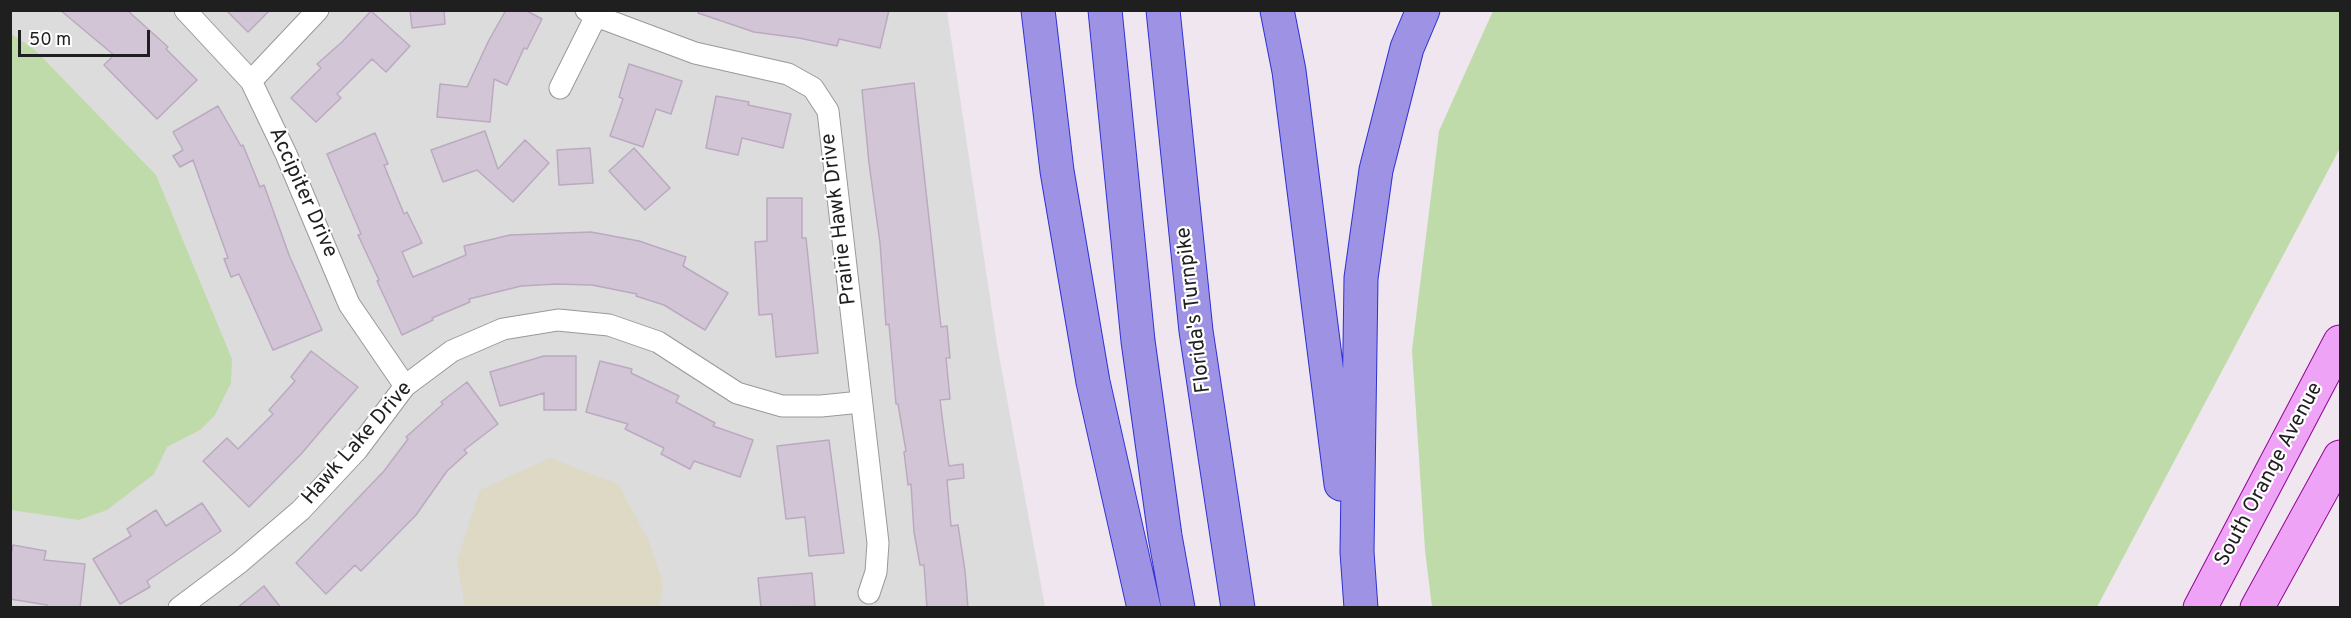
<!DOCTYPE html>
<style>
body{margin:0}
#map{position:relative;width:2351px;height:618px;overflow:hidden;background:#efe6ef;font-family:Overpass,sans-serif}
canvas{display:block}
.frame{position:absolute;inset:0;border:12px solid #1f1f1f;pointer-events:none}
.scale{position:absolute;left:18px;top:30px;width:132px;height:27px;box-sizing:border-box;border:3px solid #1f1f1f;border-top:0;padding-left:8px;font-size:18px;line-height:21px;white-space:nowrap;color:#1f1f1f;-webkit-text-stroke:4px #fff;paint-order:stroke}
</style>
<div id="map">
<canvas width="2351" height="618"></canvas>
<div class="frame"></div>
<div class="scale">50 m</div>
</div>
<script>
const ctx = document.querySelector('canvas').getContext('2d');
ctx.lineJoin = 'round';
function fillPath(path, color) { ctx.fillStyle = color; ctx.fill(path, 'evenodd'); }
const poly = rows => new Path2D(rows.map(r => 'M' + r).join(''));
function trace(path, color, width, dash) { ctx.strokeStyle = color; ctx.lineWidth = width; ctx.lineCap = dash ? 'butt' : 'round'; ctx.setLineDash(dash || []); ctx.stroke(path); }
function label(font, color, halo, rows, align = 'center') {
  ctx.font = font + ' Overpass,sans-serif'; ctx.lineWidth = 4.5; ctx.setLineDash([]); ctx.textBaseline = 'middle'; ctx.strokeStyle = halo; ctx.fillStyle = color; for (const [text, x, y, turn = 0] of rows) {
    ctx.save(); ctx.translate(x, y); ctx.rotate((+turn || 0) * Math.PI / 180); ctx.textAlign = isNaN(turn) ? turn : align; if (halo) ctx.strokeText(text, 0, 0); ctx.fillText(text, 0, 0); ctx.restore();
  }
}
fillPath(poly([
 [10,11,947,11,997,344,1045,607,11,607]
]), '#dcdcdd');
fillPath(poly([
 [550,458,618,484,649,541,663,583,660,607,465,607,457,561,480,490]
]), '#ddd9c4');
fillPath(poly([
 [1493,11,2340,11,2340,148,2097,607,1432,607,1425,550,1412,350,1439,131],
 [11,34,35,50,156,175,232,359,231,383,215,415,200,430,167,447,154,474,107,510,79,520,11,510]
]), '#bfdba9');
const building = poly([
 [60,10,127,10,168,47,166,49,197,80,157,119,104,65,114,55,60,10],
 [226,10,270,10,248,32,226,10],
 [410,10,444,10,445,24,412,28,410,10],
 [506,10,525,10,542,19,527,49,524,48,507,85,494,79,490,122,437,117,440,84,467,87,489,40,506,10],
 [699,10,889,10,880,48,839,39,837,46,799,38,754,32,698,13,699,10],
 [371,11,410,46,386,72,372,59,337,94,341,98,316,122,291,98,321,68,317,64,342,42,371,11],
 [629,64,682,81,671,114,656,109,643,147,610,136,623,99,619,97,629,64],
 [914,83,941,327,947,326,950,358,946,358,950,399,940,400,945,439,949,466,963,464,964,478,947,480,951,526,958,525,965,571,968,608,927,608,924,565,920,565,914,532,911,484,908,485,904,452,906,451,898,404,896,404,889,324,886,325,880,243,869,163,862,90,914,83],
 [716,96,749,102,748,105,791,114,783,148,742,138,738,155,706,148,716,96],
 [218,106,241,146,243,145,260,187,264,185,289,255,322,330,273,350,239,274,231,277,224,259,228,258,193,160,180,167,173,156,183,150,173,132,218,106],
 [485,131,498,169,525,140,549,163,513,202,477,170,443,182,431,150,485,131],
 [375,133,388,164,384,165,404,214,407,212,422,243,402,252,413,277,466,255,464,246,510,235,591,232,639,241,686,257,683,266,728,293,705,330,664,305,636,296,637,294,592,285,557,284,521,286,469,299,470,302,432,318,433,320,402,335,377,281,379,280,358,235,361,234,327,154,375,133],
 [590,148,593,183,559,185,557,150,590,148],
 [634,148,670,188,645,210,609,171,634,148],
 [767,198,802,198,802,238,806,238,818,353,776,357,772,314,759,315,755,242,767,241,767,198],
 [311,351,358,387,302,453,249,507,203,461,227,438,238,449,273,414,269,410,295,381,291,377,311,351],
 [544,356,576,356,576,410,544,410,544,393,500,406,490,372,544,356],
 [600,361,632,369,631,373,679,396,676,402,715,423,713,426,753,440,740,477,694,461,690,469,661,454,664,448,625,429,628,424,586,412,600,361],
 [467,382,498,424,464,450,467,453,447,471,416,515,361,571,355,565,326,594,296,563,384,471,408,439,406,437,443,404,441,402,467,382],
 [829,440,844,553,809,556,805,517,786,519,777,446,829,440],
 [202,503,221,531,147,581,150,587,120,604,93,559,131,536,127,529,156,510,166,526,202,503],
 [13,545,46,551,44,560,85,564,80,608,47,608,47,605,10,599,10,560,13,545],
 [812,573,815,606,761,608,758,578,812,573],
 [264,586,281,608,237,608,264,586]
]);
fillPath(building, '#d2c6d6');
trace(building, '#bba9c0', 1.5);
const minor = poly([
 [185,10,251,81,286,154,349,304,405,386],
 [586,10,596,16,695,53,788,74,813,88,828,111,878,543,876,572,869,593],
 [251,81,318,10],
 [560,88,596,16],
 [179,608,239,563,301,510,357,450,405,386,452,351,503,329,558,320,609,325,658,342,737,393,782,406,821,406,861,402]
]);
const primary = poly([
 [2200,608,2340,342],
 [2257,608,2340,457]
]);
const motorway = poly([
 [1038,10,1057,171,1093,382,1144,608],
 [1105,10,1138,341,1165,536,1178,608],
 [1163,10,1196,331,1238,608],
 [1277,10,1289,71,1341,484],
 [1361,608,1357,552,1361,278,1376,170,1407,48,1423,10]
]);
trace(minor, '#999', 23);
trace(primary, '#920793', 35);
trace(motorway, '#2e31d3', 35);
trace(minor, '#fff', 21);
trace(primary, '#eea3f7', 33);
trace(motorway, '#9d92e3', 33);
label('21px', '#1f1f1f', '#fff', [
 ["Accipiter Drive",302,193,66],
 ["Prairie Hawk Drive",840,219,-97],
 ["Florida's Turnpike",1195,310,-97],
 ["Hawk Lake Drive",358,444,-49],
 ["South Orange Avenue",2270,475,-62]
]);
</script>
